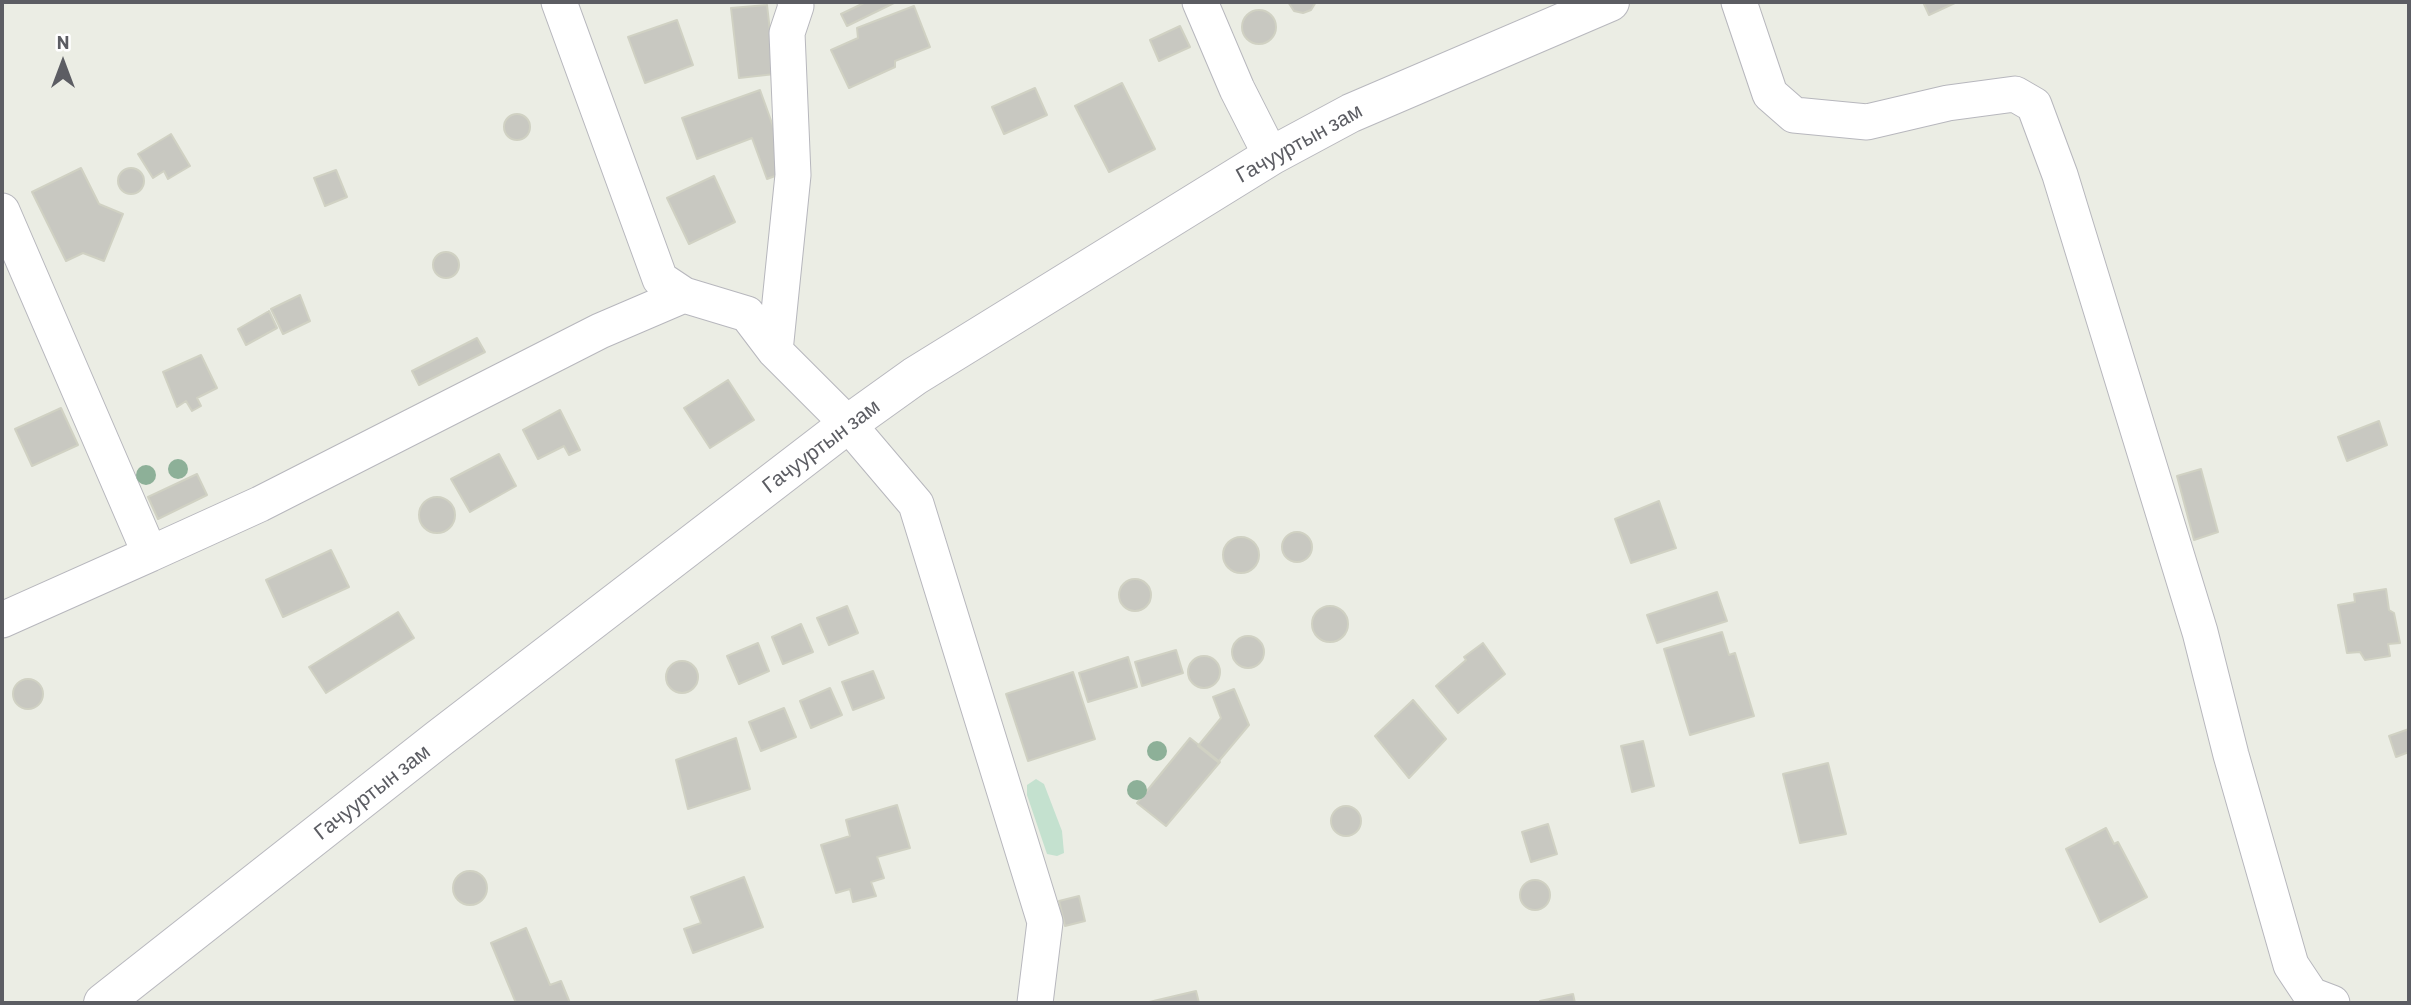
<!DOCTYPE html>
<meta charset="utf-8">
<style>
body{margin:0}
#map{position:relative;width:2411px;height:1005px;overflow:hidden;background:#ebede4;font-family:Barlow,sans-serif}
canvas{display:block}
.frame{position:absolute;inset:0;border:4px solid #5c5d63;pointer-events:none}
.north{position:absolute;left:28px;top:28px;width:70px;height:70px;-webkit-text-stroke:5px #fff;paint-order:stroke;rotate:0deg;font-size:19px;font-weight:700;line-height:28px;text-align:center;color:#5c5d63}
.north::after{content:'';display:block;margin:auto;width:24px;height:32px;background:#5c5d63;clip-path:polygon(50% 0,100% 100%,50% 72%,0 100%)}
</style>
<div id="map">
<canvas width="2411" height="1005"></canvas>
<div class="frame"></div>
<div class="north">N</div>
</div>
<script>
const ctx = document.querySelector('canvas').getContext('2d');
ctx.lineJoin = 'round';
function fillPath(path, color) { ctx.fillStyle = color; ctx.fill(path, 'evenodd'); }
const poly = rows => new Path2D(rows.map(r => 'M' + r).join(''));
function trace(path, color, width, dash) { ctx.strokeStyle = color; ctx.lineWidth = width; ctx.lineCap = dash ? 'butt' : 'round'; ctx.setLineDash(dash || []); ctx.stroke(path); }
function label(font, color, halo, rows, align = 'center') {
  ctx.font = font + ' Barlow,sans-serif'; ctx.lineWidth = 7; ctx.setLineDash([]); ctx.textBaseline = 'middle'; ctx.strokeStyle = halo; ctx.fillStyle = color; for (const [text, x, y, turn = 0] of rows) {
    ctx.save(); ctx.translate(x, y); ctx.rotate((+turn || 0) * Math.PI / 180); ctx.textAlign = isNaN(turn) ? turn : align; if (halo) ctx.strokeText(text, 0, 0); ctx.fillText(text, 0, 0); ctx.restore();
  }
}
fillPath(poly([
 [1036,779,1044,784,1062,831,1064,853,1057,856,1047,854,1027,795,1027,785]
]), '#c4e1cf');
const building = poly([
 [866,2,896,2,847,26,841,14,866,2],
 [1288,2,1316,2,1311,10,1303,13,1294,11,1288,2],
 [1923,2,1957,2,1929,15,1923,2],
 [767,5,775,74,739,78,731,8,767,5],
 [914,6,930,47,895,61,895,67,849,88,831,50,858,38,857,28,914,6],
 '1242 27a17 17 0 1 1 34 0a17 17 0 1 1-34 0Z',
 [677,20,693,65,645,83,628,37,677,20],
 [1180,26,1190,47,1159,61,1150,40,1180,26],
 [1122,83,1155,149,1109,172,1075,106,1122,83],
 [1035,88,1047,115,1004,134,992,107,1035,88],
 [760,90,782,151,783,173,767,179,752,138,697,159,682,118,760,90],
 '504 127a13 13 0 1 1 26 0a13 13 0 1 1-26 0Z',
 [171,134,190,166,168,179,164,171,153,178,138,154,171,134],
 '118 181a13 13 0 1 1 26 0a13 13 0 1 1-26 0Z',
 [81,168,99,204,123,214,104,261,83,253,66,261,32,192,81,168],
 [336,170,347,197,325,206,314,178,336,170],
 [714,176,735,222,689,244,667,198,714,176],
 '433 265a13 13 0 1 1 26 0a13 13 0 1 1-26 0Z',
 [300,295,310,321,283,334,271,309,300,295],
 [269,311,277,328,246,345,238,329,269,311],
 [477,338,485,352,419,385,412,371,477,338],
 [201,355,217,388,197,398,201,406,192,411,186,401,177,407,163,372,201,355],
 [728,380,754,420,710,448,684,408,728,380],
 [61,408,78,445,32,466,15,429,61,408],
 [560,410,580,450,569,455,564,446,538,459,523,430,560,410],
 [2379,421,2387,445,2347,461,2338,437,2379,421],
 [499,454,516,486,470,512,451,479,499,454],
 [2201,469,2218,532,2194,540,2177,476,2201,469],
 [197,474,207,495,158,519,148,497,197,474],
 '419 515a18 18 0 1 1 36 0a18 18 0 1 1-36 0Z',
 [1659,501,1676,548,1631,563,1615,519,1659,501],
 '1282 547a15 15 0 1 1 30 0a15 15 0 1 1-30 0Z',
 '1223 555a18 18 0 1 1 36 0a18 18 0 1 1-36 0Z',
 [331,550,349,587,283,617,266,580,331,550],
 '1119 595a16 16 0 1 1 32 0a16 16 0 1 1-32 0Z',
 [2386,589,2389,610,2394,613,2400,643,2388,644,2390,656,2365,660,2360,652,2347,653,2338,605,2355,602,2354,594,2386,589],
 [1717,592,1727,621,1657,643,1647,615,1717,592],
 [847,606,858,633,829,645,817,618,847,606],
 '1312 624a18 18 0 1 1 36 0a18 18 0 1 1-36 0Z',
 [398,612,414,638,326,693,309,667,398,612],
 [801,624,813,652,783,664,772,637,801,624],
 [1722,632,1729,655,1735,653,1754,716,1690,735,1664,649,1722,632],
 '1232 652a16 16 0 1 1 32 0a16 16 0 1 1-32 0Z',
 [758,643,769,671,739,684,727,656,758,643],
 [1483,643,1505,674,1458,713,1436,686,1466,660,1464,657,1483,643],
 [1176,650,1183,673,1142,686,1135,662,1176,650],
 '1188 672a16 16 0 1 1 32 0a16 16 0 1 1-32 0Z',
 [1128,657,1137,687,1088,702,1079,673,1128,657],
 '666 677a16 16 0 1 1 32 0a16 16 0 1 1-32 0Z',
 [873,671,884,698,853,710,842,682,873,671],
 [1073,672,1095,739,1028,761,1006,694,1073,672],
 '13 694a15 15 0 1 1 30 0a15 15 0 1 1-30 0Z',
 [830,688,842,715,811,728,800,701,830,688],
 [1234,689,1249,725,1218,762,1198,746,1221,718,1213,697,1234,689],
 [1413,700,1446,739,1409,778,1375,736,1413,700],
 [784,708,796,737,761,751,749,722,784,708],
 [2409,729,2409,752,2396,757,2389,736,2409,729],
 [736,738,750,789,688,809,676,760,736,738],
 [1190,738,1220,762,1166,826,1137,803,1190,738],
 [1643,741,1654,786,1632,792,1621,746,1643,741],
 [1828,763,1846,834,1800,843,1783,774,1828,763],
 [897,805,910,848,877,857,884,878,871,882,876,896,853,902,850,889,836,893,821,845,850,836,846,820,897,805],
 '1331 821a15 15 0 1 1 30 0a15 15 0 1 1-30 0Z',
 [1548,824,1557,854,1531,862,1522,832,1548,824],
 [2106,828,2114,844,2118,842,2147,897,2100,922,2066,849,2106,828],
 '453 888a17 17 0 1 1 34 0a17 17 0 1 1-34 0Z',
 [744,877,763,927,693,953,684,929,701,923,691,897,744,877],
 '1520 895a15 15 0 1 1 30 0a15 15 0 1 1-30 0Z',
 [1079,896,1085,921,1065,926,1059,901,1079,896],
 [526,928,550,985,561,981,570,1003,516,1003,491,943,526,928],
 [1196,991,1199,1003,1145,1003,1196,991],
 [1573,994,1575,1003,1541,1003,1540,1001,1573,994]
]);
fillPath(building, '#c8c8c1');
trace(building, '#d0d1c3', 2);
const street = poly([
 [559,2,660,279,684,295,747,314,775,351,848,424,916,504,1045,922,1035,1003],
 [1200,2,1237,89,1271,156],
 [1739,2,1770,94,1794,115,1867,122,1948,103,2015,94,2034,105,2060,175,2200,632,2231,755,2291,965,2311,995,2332,1003],
 [2,211,150,554,260,504,600,331,684,295],
 [775,351,793,175,787,33,796,6,795,2],
 [2,620,150,554]
]);
const secondary = poly([
 [103,1003,437,740,848,424,915,376,1271,156,1351,113,1610,2]
]);
trace(street, '#b7b7bd', 37);
trace(secondary, '#b8b8be', 40);
trace(street, '#fff', 35);
trace(secondary, '#fff', 38);
ctx.fillStyle = '#8db098';
for (const [x, y] of [
 [178,469],
 [146,475],
 [1157,751],
 [1137,790]
]) { ctx.beginPath(); ctx.arc(x, y, 10, 0, 2 * Math.PI); ctx.fill(); }
label('21px', '#5c5d63', '#fff', [
 ["Гачууртын зам",1299,143,-29],
 ["Гачууртын зам",821,446,-37],
 ["Гачууртын зам",372,792,-38]
]);
</script>
